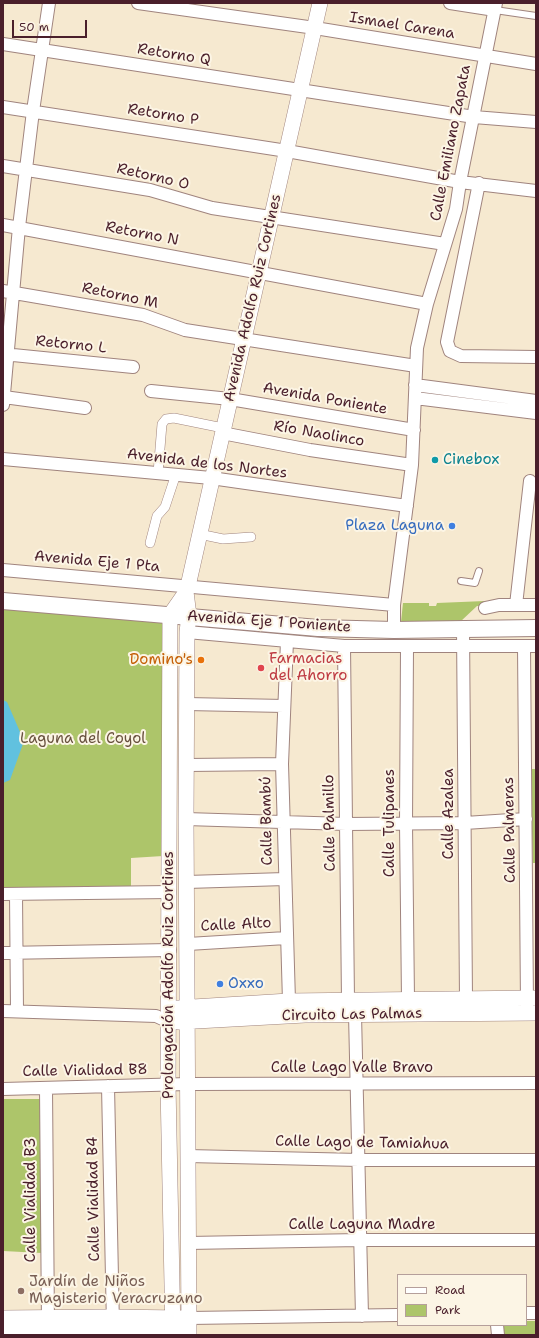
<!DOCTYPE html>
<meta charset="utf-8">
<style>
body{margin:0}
#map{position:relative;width:539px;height:1338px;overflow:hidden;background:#f6e9d0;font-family:"Shantell Sans",sans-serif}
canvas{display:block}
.frame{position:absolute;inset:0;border:4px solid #4a1f2b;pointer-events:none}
.legend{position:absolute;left:397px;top:1274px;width:130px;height:52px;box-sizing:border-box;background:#fcf5e5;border:1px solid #b59f9b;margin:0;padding:5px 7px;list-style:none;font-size:12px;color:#4a1f2b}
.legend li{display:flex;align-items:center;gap:8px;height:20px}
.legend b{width:20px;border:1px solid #b59f9b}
.scale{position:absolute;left:12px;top:20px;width:75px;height:18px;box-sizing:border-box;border:2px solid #4a1f2b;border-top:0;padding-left:5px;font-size:12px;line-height:14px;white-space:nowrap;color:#4a1f2b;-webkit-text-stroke:3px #fcf5e5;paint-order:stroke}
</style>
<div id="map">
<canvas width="539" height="1338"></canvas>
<div class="frame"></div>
<ul class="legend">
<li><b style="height:5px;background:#fff"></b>Road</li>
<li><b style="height:11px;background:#adc56a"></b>Park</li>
</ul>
<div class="scale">50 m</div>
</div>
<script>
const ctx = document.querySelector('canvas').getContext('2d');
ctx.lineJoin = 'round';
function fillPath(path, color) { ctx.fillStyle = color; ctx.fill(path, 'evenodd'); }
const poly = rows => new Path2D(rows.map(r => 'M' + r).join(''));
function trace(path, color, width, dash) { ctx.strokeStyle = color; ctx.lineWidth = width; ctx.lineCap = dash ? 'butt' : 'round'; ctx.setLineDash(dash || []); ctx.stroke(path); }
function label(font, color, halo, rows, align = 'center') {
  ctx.font = font + ' "Shantell Sans",sans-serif'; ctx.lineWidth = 4; ctx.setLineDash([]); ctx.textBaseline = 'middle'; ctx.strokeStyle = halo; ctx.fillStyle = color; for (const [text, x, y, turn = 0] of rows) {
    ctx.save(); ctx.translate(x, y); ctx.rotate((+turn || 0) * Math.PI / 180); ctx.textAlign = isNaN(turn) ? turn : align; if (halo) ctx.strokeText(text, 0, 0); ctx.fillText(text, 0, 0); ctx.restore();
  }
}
fillPath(poly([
 [485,601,484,606,477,606,460,622,401,622,403,603,429,603,429,606,436,606,437,603],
 [3,609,162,622,163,856,131,858,131,887,3,887],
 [530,769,536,769,536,863,533,863],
 [3,1099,41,1099,42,1253,3,1251],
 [526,1321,536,1321,536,1335,498,1335,497,1325,526,1325]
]), '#adc56a');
fillPath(poly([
 [3,700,7,702,24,741,10,780,3,783]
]), '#61c1df');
const service = poly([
 [495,10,536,16],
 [461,581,475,583,479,571]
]);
const pedestrian = poly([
 [158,473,162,424,166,419,174,418,223,428],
 [199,534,223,539,251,537],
 [150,543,157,516,165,507,176,474]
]);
const minor = poly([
 [138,3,315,28,536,64],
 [450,3,495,10],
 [3,44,474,117,536,122],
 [3,107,287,151,460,182,536,191],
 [3,166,150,190,212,208,445,244],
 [479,183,447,342,450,351,461,356,536,357],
 [3,225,427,304],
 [3,291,143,315,185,330,416,366],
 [3,354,133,367],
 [415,385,536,401],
 [151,391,230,399,414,430],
 [4,397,85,408],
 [415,398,536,413],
 [3,405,19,227,33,111,49,3],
 [222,433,310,450,412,465],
 [3,459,211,478,407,506],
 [3,570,394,605],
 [516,605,530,481],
 [485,608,499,605,536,605],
 [463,629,466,999],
 [394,630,394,605,412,465,417,348,427,304,456,209,460,182,496,3],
 [187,632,344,646,536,646],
 [287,641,282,764,289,1001],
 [344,646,348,1000],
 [524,646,527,1006],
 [407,647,406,824,408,999],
 [187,704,284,706],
 [187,765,282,764],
 [186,819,346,824,465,823,526,819],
 [187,882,285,879],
 [3,894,170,892],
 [16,894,17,1011],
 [188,944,286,938],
 [3,953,170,950],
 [3,1011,156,1016,169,1022],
 [355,1014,362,1316],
 [108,1086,113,1326],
 [46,1088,48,1326],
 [3,1089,188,1084,536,1083],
 [188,1156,359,1160,536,1160],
 [188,1243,360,1240,536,1240],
 [526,1313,536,1313],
 [189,1318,398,1315],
 [497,1325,498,1335]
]);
const tertiary = poly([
 [186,592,189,616,187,632,186,819,189,1335],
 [177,1008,289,1001,536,998],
 [178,1022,305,1015,536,1013],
 [3,1318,108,1317,182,1318],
 [3,1332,182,1332],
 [173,1335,168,1085,170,615,186,592,188,586,320,3]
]);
const secondary = poly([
 [3,601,318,628,394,630,536,628]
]);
trace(service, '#a0847e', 8);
trace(pedestrian, '#a0847e', 10);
trace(minor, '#a0847e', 14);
trace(tertiary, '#a0847e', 16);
trace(secondary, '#a0847e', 18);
trace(service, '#fff', 6);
trace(pedestrian, '#fff', 9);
trace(minor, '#fff', 12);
trace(tertiary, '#fff', 15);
trace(secondary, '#fff', 16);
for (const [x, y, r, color] of [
 [435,460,4,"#0f9aa8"],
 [452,526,4,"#3f7fe0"],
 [201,660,4,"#e8710a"],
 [261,668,4,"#e0444e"],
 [220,984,4,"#3f7fe0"],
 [21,1291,4,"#8d6e63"]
]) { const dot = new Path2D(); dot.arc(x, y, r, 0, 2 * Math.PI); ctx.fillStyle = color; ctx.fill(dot); trace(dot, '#fcf5e5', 1.5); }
label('15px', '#4a1f2b', '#fcf5e5', [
 ["Ismael Carena",402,26,9],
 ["Retorno Q",174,55,9],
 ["Retorno P",163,115,9],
 ["Calle Emiliano Zapata",451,143,-79],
 ["Retorno O",153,177,13],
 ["Retorno N",142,234,11],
 ["Retorno M",120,296,12],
 ["Avenida Adolfo Ruiz Cortines",253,298,-77],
 ["Retorno L",71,345,6],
 ["Avenida Poniente",325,399,10],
 ["Río Naolinco",319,434,10],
 ["Avenida de los Nortes",207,464,7],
 ["Avenida Eje 1 Pta",97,562,5],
 ["Avenida Eje 1 Poniente",269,622,4],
 ["Calle Azalea",449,814,-90],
 ["Calle Bambú",267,821,-91],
 ["Calle Palmillo",330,823,-91],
 ["Calle Tulipanes",390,823,-90],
 ["Calle Palmeras",510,830,-91],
 ["Calle Alto",236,925,-3],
 ["Prolongación Adolfo Ruiz Cortines",169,975,-90],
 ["Circuito Las Palmas",352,1015,-1],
 ["Calle Lago Valle Bravo",352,1068],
 ["Calle Vialidad B8",85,1071,-1],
 ["Calle Lago de Tamiahua",362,1143,1],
 ["Calle Vialidad B4",94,1199,-91],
 ["Calle Vialidad B3",31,1200,-90],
 ["Calle Laguna Madre",362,1225]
]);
label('15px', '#0d838f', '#fcf5e5', [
 ["Cinebox",443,460]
], 'left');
label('15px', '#366cbe', '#fcf5e5', [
 ["Plaza Laguna",444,526],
 ["Oxxo",228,984,"left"]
], 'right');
label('15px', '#be3a42', '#fcf5e5', [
 ["Farmacias",269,659],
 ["del Ahorro",269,676]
], 'left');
label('15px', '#c56008', '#fcf5e5', [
 ["Domino's",193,660]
], 'right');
label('15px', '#68513e', '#fcf5e5', [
 ["Laguna del Coyol",83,739]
]);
label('15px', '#785e54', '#fcf5e5', [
 ["Jardín de Niños",29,1282],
 ["Magisterio Veracruzano",29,1299]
], 'left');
</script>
